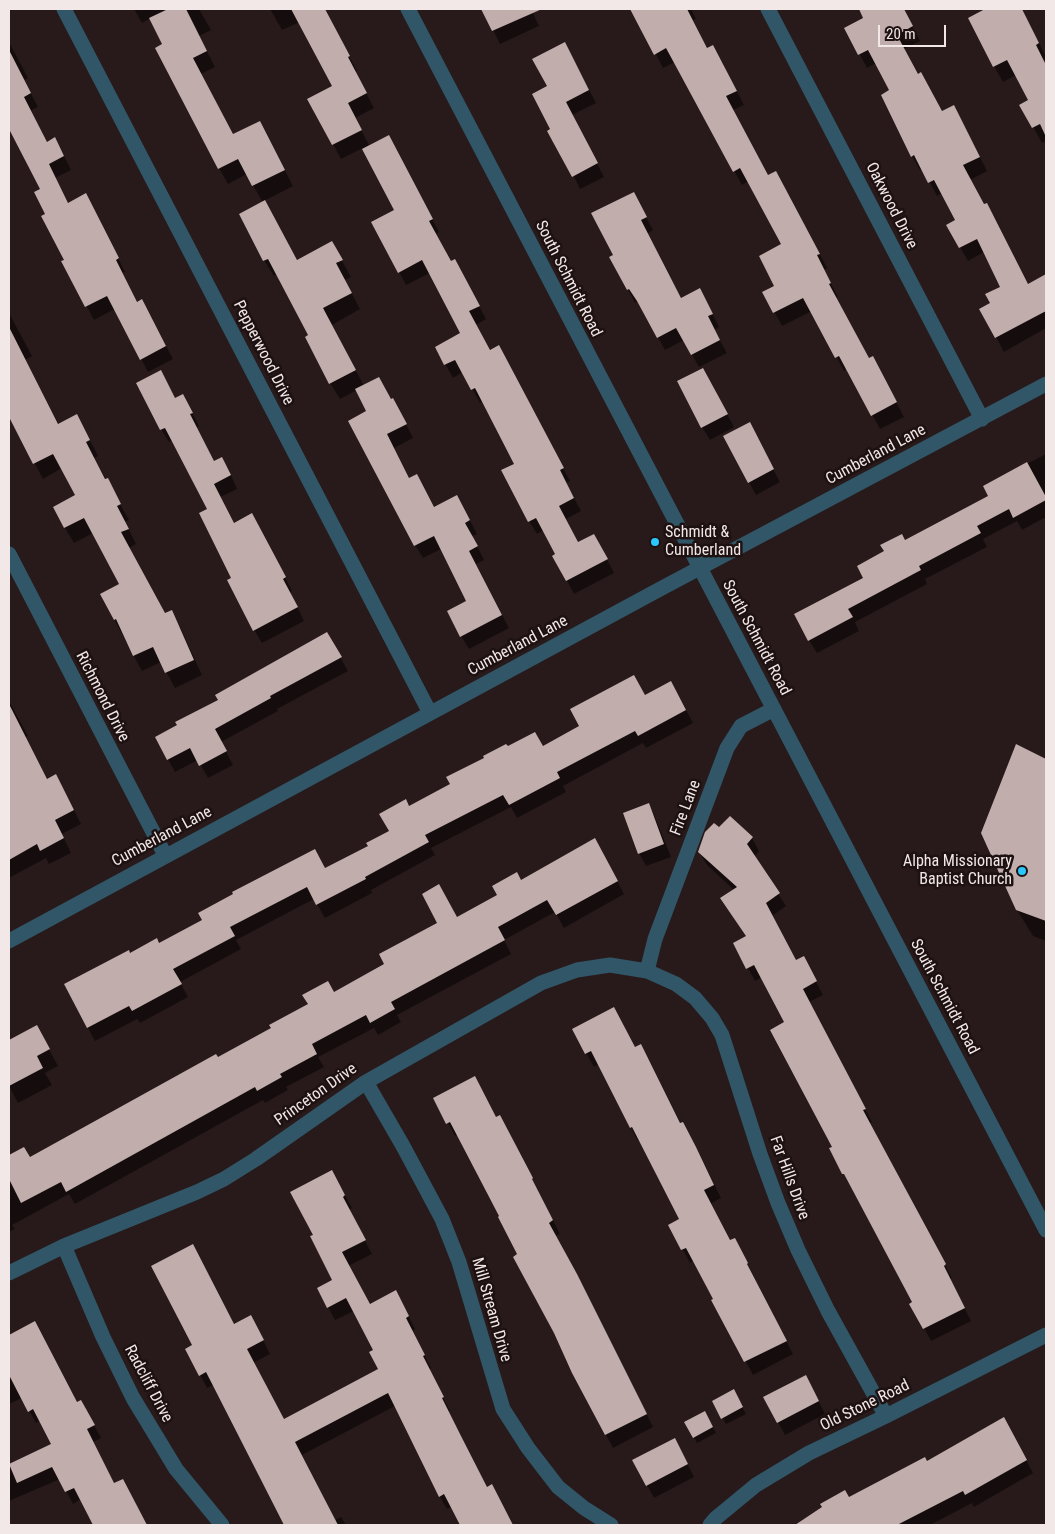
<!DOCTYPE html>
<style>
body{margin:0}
#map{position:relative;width:1055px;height:1534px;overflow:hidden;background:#281a1a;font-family:"Roboto Condensed",sans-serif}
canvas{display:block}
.frame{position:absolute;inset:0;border:10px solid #f2e8e8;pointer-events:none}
.scale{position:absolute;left:878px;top:25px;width:68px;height:22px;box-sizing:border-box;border:2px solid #f2e8e8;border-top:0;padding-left:6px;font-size:15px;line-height:18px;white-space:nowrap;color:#f2e8e8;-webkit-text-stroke:4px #1e1111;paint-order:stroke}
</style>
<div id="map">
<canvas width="1055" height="1534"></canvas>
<div class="frame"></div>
<div class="scale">20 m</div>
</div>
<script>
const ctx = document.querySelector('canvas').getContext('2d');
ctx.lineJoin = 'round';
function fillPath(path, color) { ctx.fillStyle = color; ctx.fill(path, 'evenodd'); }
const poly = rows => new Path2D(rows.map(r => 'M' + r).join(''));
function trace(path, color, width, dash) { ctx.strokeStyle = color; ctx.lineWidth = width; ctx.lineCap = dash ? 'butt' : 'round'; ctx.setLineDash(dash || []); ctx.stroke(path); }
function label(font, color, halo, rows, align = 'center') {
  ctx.font = font + ' "Roboto Condensed",sans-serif'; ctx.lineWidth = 5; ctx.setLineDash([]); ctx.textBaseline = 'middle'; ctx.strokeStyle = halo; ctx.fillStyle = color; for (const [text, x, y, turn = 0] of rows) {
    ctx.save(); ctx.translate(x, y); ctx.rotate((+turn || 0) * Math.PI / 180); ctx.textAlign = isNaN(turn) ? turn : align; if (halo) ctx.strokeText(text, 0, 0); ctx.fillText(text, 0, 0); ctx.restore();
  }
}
fillPath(poly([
 [134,9,199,9,211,30,199,36,215,67,201,74,233,136,268,138,293,186,264,201,297,261,341,259,351,277,345,280,360,309,332,325,364,386,391,400,400,412,413,438,394,448,410,479,434,508,464,509,477,534,472,536,484,560,476,564,509,628,469,649,461,636,468,602,441,549,423,558,415,545,368,412,357,390,340,399,330,383,310,336,277,274,274,276,264,260,263,203,247,174,228,184,219,168,151,18,142,23],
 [270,9,324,9,357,71,355,72,374,108,355,118,369,145,341,159,309,99,334,86,300,22,282,30],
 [483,9,531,9,539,26,500,44],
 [632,9,691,9,696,19,693,20,707,49,721,60,744,105,733,110,768,176,783,186,827,268,824,270,838,297,836,298,869,359,880,371,904,417,880,429,847,369,844,371,812,311,782,326,764,292,776,286,782,245,749,181,742,185,675,62,663,68],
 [860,9,903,9,920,41,904,49,918,76,942,112,954,106,987,171,970,180,984,206,987,204,995,218,1028,285,1046,276,1046,328,1004,352,981,309,992,303,1001,287,984,252,968,261,960,247,956,221,942,193,937,196,923,169,920,170,912,156,891,90,876,63,867,68,846,28,865,18],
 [984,9,1022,9,1046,57,1046,59,1044,61,1046,66,1046,141,1042,143,1021,105,1029,101,1016,75,1003,82,994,66],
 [9,42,28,78,24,80,38,107,30,111,47,143,62,152,71,170,55,178,69,204,93,208,125,272,122,273,137,303,149,314,173,359,148,372,115,309,94,320,63,262,66,260,47,215,41,190,9,126],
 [572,57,596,103,572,115,604,177,580,189,552,130,548,87],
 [396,150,439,232,436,234,451,263,462,274,486,319,476,325,490,352,506,360,570,481,566,483,581,511,566,519,578,544,601,548,614,573,574,594,554,556,556,555,544,530,537,534,529,521,515,464,483,401,480,403,463,372,453,378,436,347,462,334,430,273,406,285,399,272],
 [640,206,653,230,647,234,681,299,707,303,719,327,714,330,727,353,699,367,684,340,665,350,638,301,635,303,611,258,614,256],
 [9,313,32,356,25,360,59,425,83,429,93,446,98,456,94,458,129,520,125,522,136,544,129,548,165,615,171,612,180,627,202,675,175,688,161,662,142,671,101,595,120,584,93,533,74,543,65,528,55,507,77,496,62,468,43,479,9,415],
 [710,382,734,427,710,440,702,427],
 [175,400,190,409,199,426,196,428,214,462,229,471,237,489,220,497,234,524,259,527,292,591,290,592,304,621,262,643,254,630,232,578,210,536,212,535,208,510,173,440,169,442,161,429],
 [756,437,780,482,756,495,749,482],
 [1046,454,1046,517,1022,530,1017,521,983,539,987,547,925,579,927,584,855,622,859,631,817,653,809,640,865,578,904,541,990,496,984,486],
 [327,633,348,671,277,709,278,711,221,742,233,765,208,778,198,760,175,772,156,738],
 [678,695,693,723,646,748,643,743,563,786,566,792,517,818,511,807,431,848,435,855,371,890,372,893,325,918,314,899,236,940,241,949,180,982,188,997,140,1023,137,1019,95,1041,65,985,130,954,159,945,326,869,370,847,390,832,409,807,452,785,507,748,543,747,645,697],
 [9,701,28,736,25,738,47,780,64,790,81,824,62,834,71,853,49,864,46,858,9,878,9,828,25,818,9,786],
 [1016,746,1046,760,1046,941,1033,936,1017,910],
 [648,804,655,817,671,857,646,866,639,853],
 [719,829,752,838,759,851,754,857,786,906,772,916,796,961,810,970,823,995,809,1002,872,1122,869,1124,952,1278,950,1279,971,1321,931,1341,924,1328,914,1303,844,1174,786,1023,762,977,755,981,735,944,747,937,734,890,707,865,699,852],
 [602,853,624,894,564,928,555,912,504,940,511,954,397,1015,401,1022,378,1035,374,1028,318,1057,324,1067,286,1087,288,1090,265,1103,263,1100,75,1204,69,1194,12,1225,15,1229,9,1232,9,1156,23,1148,29,1159,218,1059,386,965,457,919,521,881],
 [573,1030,635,1048,648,1058,681,1124,690,1136,703,1161,721,1198,710,1204,730,1242,742,1253,754,1277,753,1278,793,1354,753,1375,713,1301,714,1300,694,1260,690,1263,670,1225,680,1220,640,1140,638,1141,631,1128,599,1064,594,1067],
 [9,1037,11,1041,46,1044,58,1066,45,1073,52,1085,18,1103,9,1086],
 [435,1099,497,1118,507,1130,560,1234,555,1236,584,1288,653,1427,613,1448,573,1372,501,1216,458,1134,455,1136],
 [339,1184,352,1208,349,1210,372,1254,348,1266,370,1305,403,1305,415,1329,412,1331,431,1368,429,1370,450,1411,448,1411,487,1488,499,1499,513,1525,515,1525,461,1525,452,1507,447,1509,440,1497,395,1406,302,1455,335,1520,341,1517,346,1525,286,1525,213,1385,207,1388,200,1375,234,1325,258,1330,270,1354,253,1363,284,1421,380,1370,374,1350,354,1311,335,1320,328,1307,334,1281,314,1236],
 [34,1323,77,1403,88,1414,101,1438,93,1442,114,1484,129,1492,147,1525,95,1525,81,1499,73,1504,60,1479,9,1501,9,1465,52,1445,40,1421,36,1423,22,1398,9,1404,9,1336],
 [813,1390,825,1414,785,1435,778,1422],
 [733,1391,746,1414,726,1424,713,1401],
 [705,1413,716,1433,697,1443,686,1422],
 [1011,1432,1033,1473,974,1507,972,1503,930,1525,797,1525,823,1508,849,1499,926,1462],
 [682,1453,694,1477,654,1498,647,1485]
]), '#0007');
fillPath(poly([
 [168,9,186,9,207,51,193,58,233,134,260,121,285,170,252,186,238,159,218,169,155,48,162,44,149,18],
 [291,9,325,9,350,56,348,57,367,93,348,103,362,130,332,145,307,99,332,86],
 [481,9,542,9,492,31],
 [630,9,687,9,707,48,713,45,737,91,726,96,768,175,776,171,820,254,817,255,831,283,829,284,869,358,873,356,897,402,871,416,839,356,835,358,803,298,773,313,762,292,774,286,759,256,781,244,740,168,733,172,666,48,654,55],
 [859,9,904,9,913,26,897,35,918,74,921,72,942,111,954,105,980,157,963,165,984,204,987,203,1028,284,1046,274,1046,311,995,338,979,309,990,303,985,294,1000,287,977,239,959,248,946,225,955,220,934,180,928,183,914,155,911,157,881,95,889,90,868,50,858,55,844,28,863,18],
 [985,9,1022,9,1039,43,1036,45,1046,65,1046,137,1040,124,1032,128,1019,105,1028,100,1007,60,993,67,968,18],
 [565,42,589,90,566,102,598,163,572,177,547,131,550,129,532,94,547,86,532,59],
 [9,50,31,93,24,97,47,142,55,137,64,156,49,164,68,203,86,193,119,258,116,260,137,302,142,299,166,346,140,360,107,296,85,307,61,261,64,260,41,216,45,214,34,192,40,189,9,129],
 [389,135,433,219,429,221,451,261,455,259,480,306,469,311,490,350,499,345,564,468,560,470,574,498,559,506,578,542,594,534,608,559,566,581,552,556,555,554,536,518,528,522,501,470,514,464,475,388,471,390,455,360,444,365,435,347,460,333,422,260,398,273,371,222,394,210,362,149],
 [634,192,647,217,641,220,681,298,700,288,713,314,708,316,720,340,691,355,676,328,657,338,637,301,629,289,627,290,609,257,613,255,591,213],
 [265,200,297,260,332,241,343,260,336,263,352,293,323,308,356,370,329,384,305,337,308,335,268,259,263,261,239,214],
 [9,327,58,424,77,414,90,440,86,442,105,479,108,478,121,504,117,506,129,529,121,532,165,613,172,610,194,660,165,673,153,647,133,656,116,619,114,620,100,594,119,584,84,518,64,528,53,507,75,495,53,454,33,464,9,417],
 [703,368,728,414,701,428,677,381],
 [161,370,175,398,183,394,193,413,190,414,214,461,222,457,231,475,214,484,234,523,252,513,286,577,283,579,298,607,253,631,227,580,231,578,199,513,207,509,165,428,160,430,136,383],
 [379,377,391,399,393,398,407,424,387,434,409,478,417,474,434,507,457,495,470,520,465,523,478,546,469,551,502,615,460,637,447,611,466,601,434,536,414,546,348,421,366,411,355,389],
 [750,422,774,469,748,483,723,436],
 [1027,462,1046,497,1046,500,1013,518,1009,509,977,526,981,533,919,566,921,570,848,609,853,617,808,641,794,614,863,578,857,566,884,551,880,545,902,534,905,540,988,496,983,486],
 [327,632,342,657,270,696,271,698,215,729,227,751,199,766,190,748,167,760,155,737,177,725,175,722,218,700,215,695],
 [634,675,645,695,671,681,686,710,638,736,635,731,557,772,560,778,509,805,503,795,425,835,429,842,365,877,366,879,316,905,307,887,230,927,235,936,173,969,182,984,132,1011,129,1006,87,1028,64,984,129,950,130,953,157,938,159,943,202,920,198,913,233,894,232,892,315,849,325,868,368,846,366,843,389,831,379,814,406,799,409,806,450,784,446,777,484,758,483,756,506,744,508,746,535,732,543,746,579,726,570,709],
 [9,704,47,779,56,774,74,810,55,820,64,838,40,851,37,844,9,860],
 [1016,744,1046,759,1046,921,1016,910,981,833],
 [649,803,664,844,638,854,623,813],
 [730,816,753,837,747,844,780,893,766,903,796,960,804,956,817,981,803,989,866,1109,863,1110,946,1264,944,1266,965,1308,923,1329,909,1304,912,1302,844,1174,842,1174,829,1148,832,1147,770,1030,784,1022,754,965,746,969,733,943,746,936,720,898,737,887,698,852,705,832,714,823,719,827],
 [595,838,618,881,556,915,547,900,498,927,505,940,391,1002,395,1009,370,1023,366,1015,312,1044,317,1054,280,1074,282,1077,257,1091,255,1087,66,1192,61,1182,21,1203,9,1179,9,1155,24,1147,30,1157,216,1054,218,1057,271,1028,269,1025,308,1004,302,995,328,981,334,992,384,964,379,954,437,923,422,894,439,884,457,917,497,895,492,886,517,872,521,880],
 [614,1007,635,1047,641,1044,680,1123,683,1122,696,1147,714,1185,704,1190,730,1240,735,1238,748,1263,747,1264,787,1341,744,1362,711,1300,713,1299,686,1248,681,1250,668,1225,679,1219,632,1127,630,1128,591,1051,585,1054,572,1029],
 [37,1025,50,1049,37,1056,43,1068,9,1086,9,1040],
 [475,1076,496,1117,500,1115,533,1178,532,1179,553,1220,549,1223,577,1274,647,1414,605,1435,572,1373,554,1333,513,1257,517,1254,498,1217,499,1216,450,1122,446,1124,433,1098],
 [332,1170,345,1195,343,1197,366,1240,342,1252,370,1304,396,1290,409,1316,406,1318,425,1355,423,1356,444,1397,442,1398,461,1436,487,1487,492,1484,513,1525,460,1525,444,1494,439,1497,388,1393,295,1442,338,1525,284,1525,206,1372,199,1376,185,1349,192,1345,151,1266,193,1244,234,1324,251,1315,264,1340,247,1349,284,1419,378,1369,369,1352,373,1350,346,1298,327,1308,317,1288,332,1280,310,1236,313,1235,290,1192],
 [35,1321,77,1402,81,1400,95,1425,87,1429,114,1483,123,1479,147,1525,93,1525,74,1488,65,1492,52,1467,17,1483,9,1464,51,1444,33,1409,28,1412,9,1375,9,1335],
 [806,1375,819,1401,777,1423,763,1397],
 [734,1389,743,1407,721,1419,712,1401],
 [705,1411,713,1427,693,1438,684,1422],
 [1004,1417,1027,1460,965,1495,963,1491,897,1525,795,1525,822,1507,820,1504,845,1490,849,1497,925,1457,927,1461],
 [675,1438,688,1464,646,1486,632,1460]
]), '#c0adac');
trace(poly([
 [64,9,430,713],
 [408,9,1046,1230],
 [768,9,982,419],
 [9,554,165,855],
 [9,941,662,588,1046,384],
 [647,971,655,939,727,748,741,726,774,709],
 [366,1082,403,1146,442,1219,459,1262,503,1409,528,1448,558,1487,584,1508,611,1525],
 [64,1246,103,1337,133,1398,176,1469,222,1525],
 [9,1273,64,1246,197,1192,224,1179,256,1159,366,1082,541,983,577,970,610,965,647,971,676,984,695,998,712,1018,722,1035,760,1154,778,1203,798,1250,828,1311,886,1416],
 [710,1525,716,1518,756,1485,809,1453,886,1416,1046,1335]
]), '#305667', 15);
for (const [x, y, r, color] of [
 [655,542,5,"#29c8ff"],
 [1022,871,5,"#29c8ff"]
]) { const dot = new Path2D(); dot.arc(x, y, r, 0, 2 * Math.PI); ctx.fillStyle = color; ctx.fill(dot); trace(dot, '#1e1111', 2); }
label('16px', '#f2e8e8', '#1e1111', [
 ["Oakwood Drive",891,206,63],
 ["South Schmidt Road",568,279,63],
 ["Pepperwood Drive",263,353,63],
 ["Cumberland Lane",876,455,-28],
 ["South Schmidt Road",756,638,62],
 ["Cumberland Lane",518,646,-28],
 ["Richmond Drive",102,697,63],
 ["Fire Lane",686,808,-69],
 ["Cumberland Lane",162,837,-28],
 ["South Schmidt Road",944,997,62],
 ["Princeton Drive",316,1095,-35],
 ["Far Hills Drive",789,1178,70],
 ["Mill Stream Drive",491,1310,74],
 ["Radcliff Drive",148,1384,62],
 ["Old Stone Road",865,1406,-26]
]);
label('16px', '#f2e8e8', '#1e1111', [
 ["Schmidt &",665,533],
 ["Cumberland",665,551],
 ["Alpha Missionary",1012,862,"right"],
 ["Baptist Church",1012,880,"right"]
], 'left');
</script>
